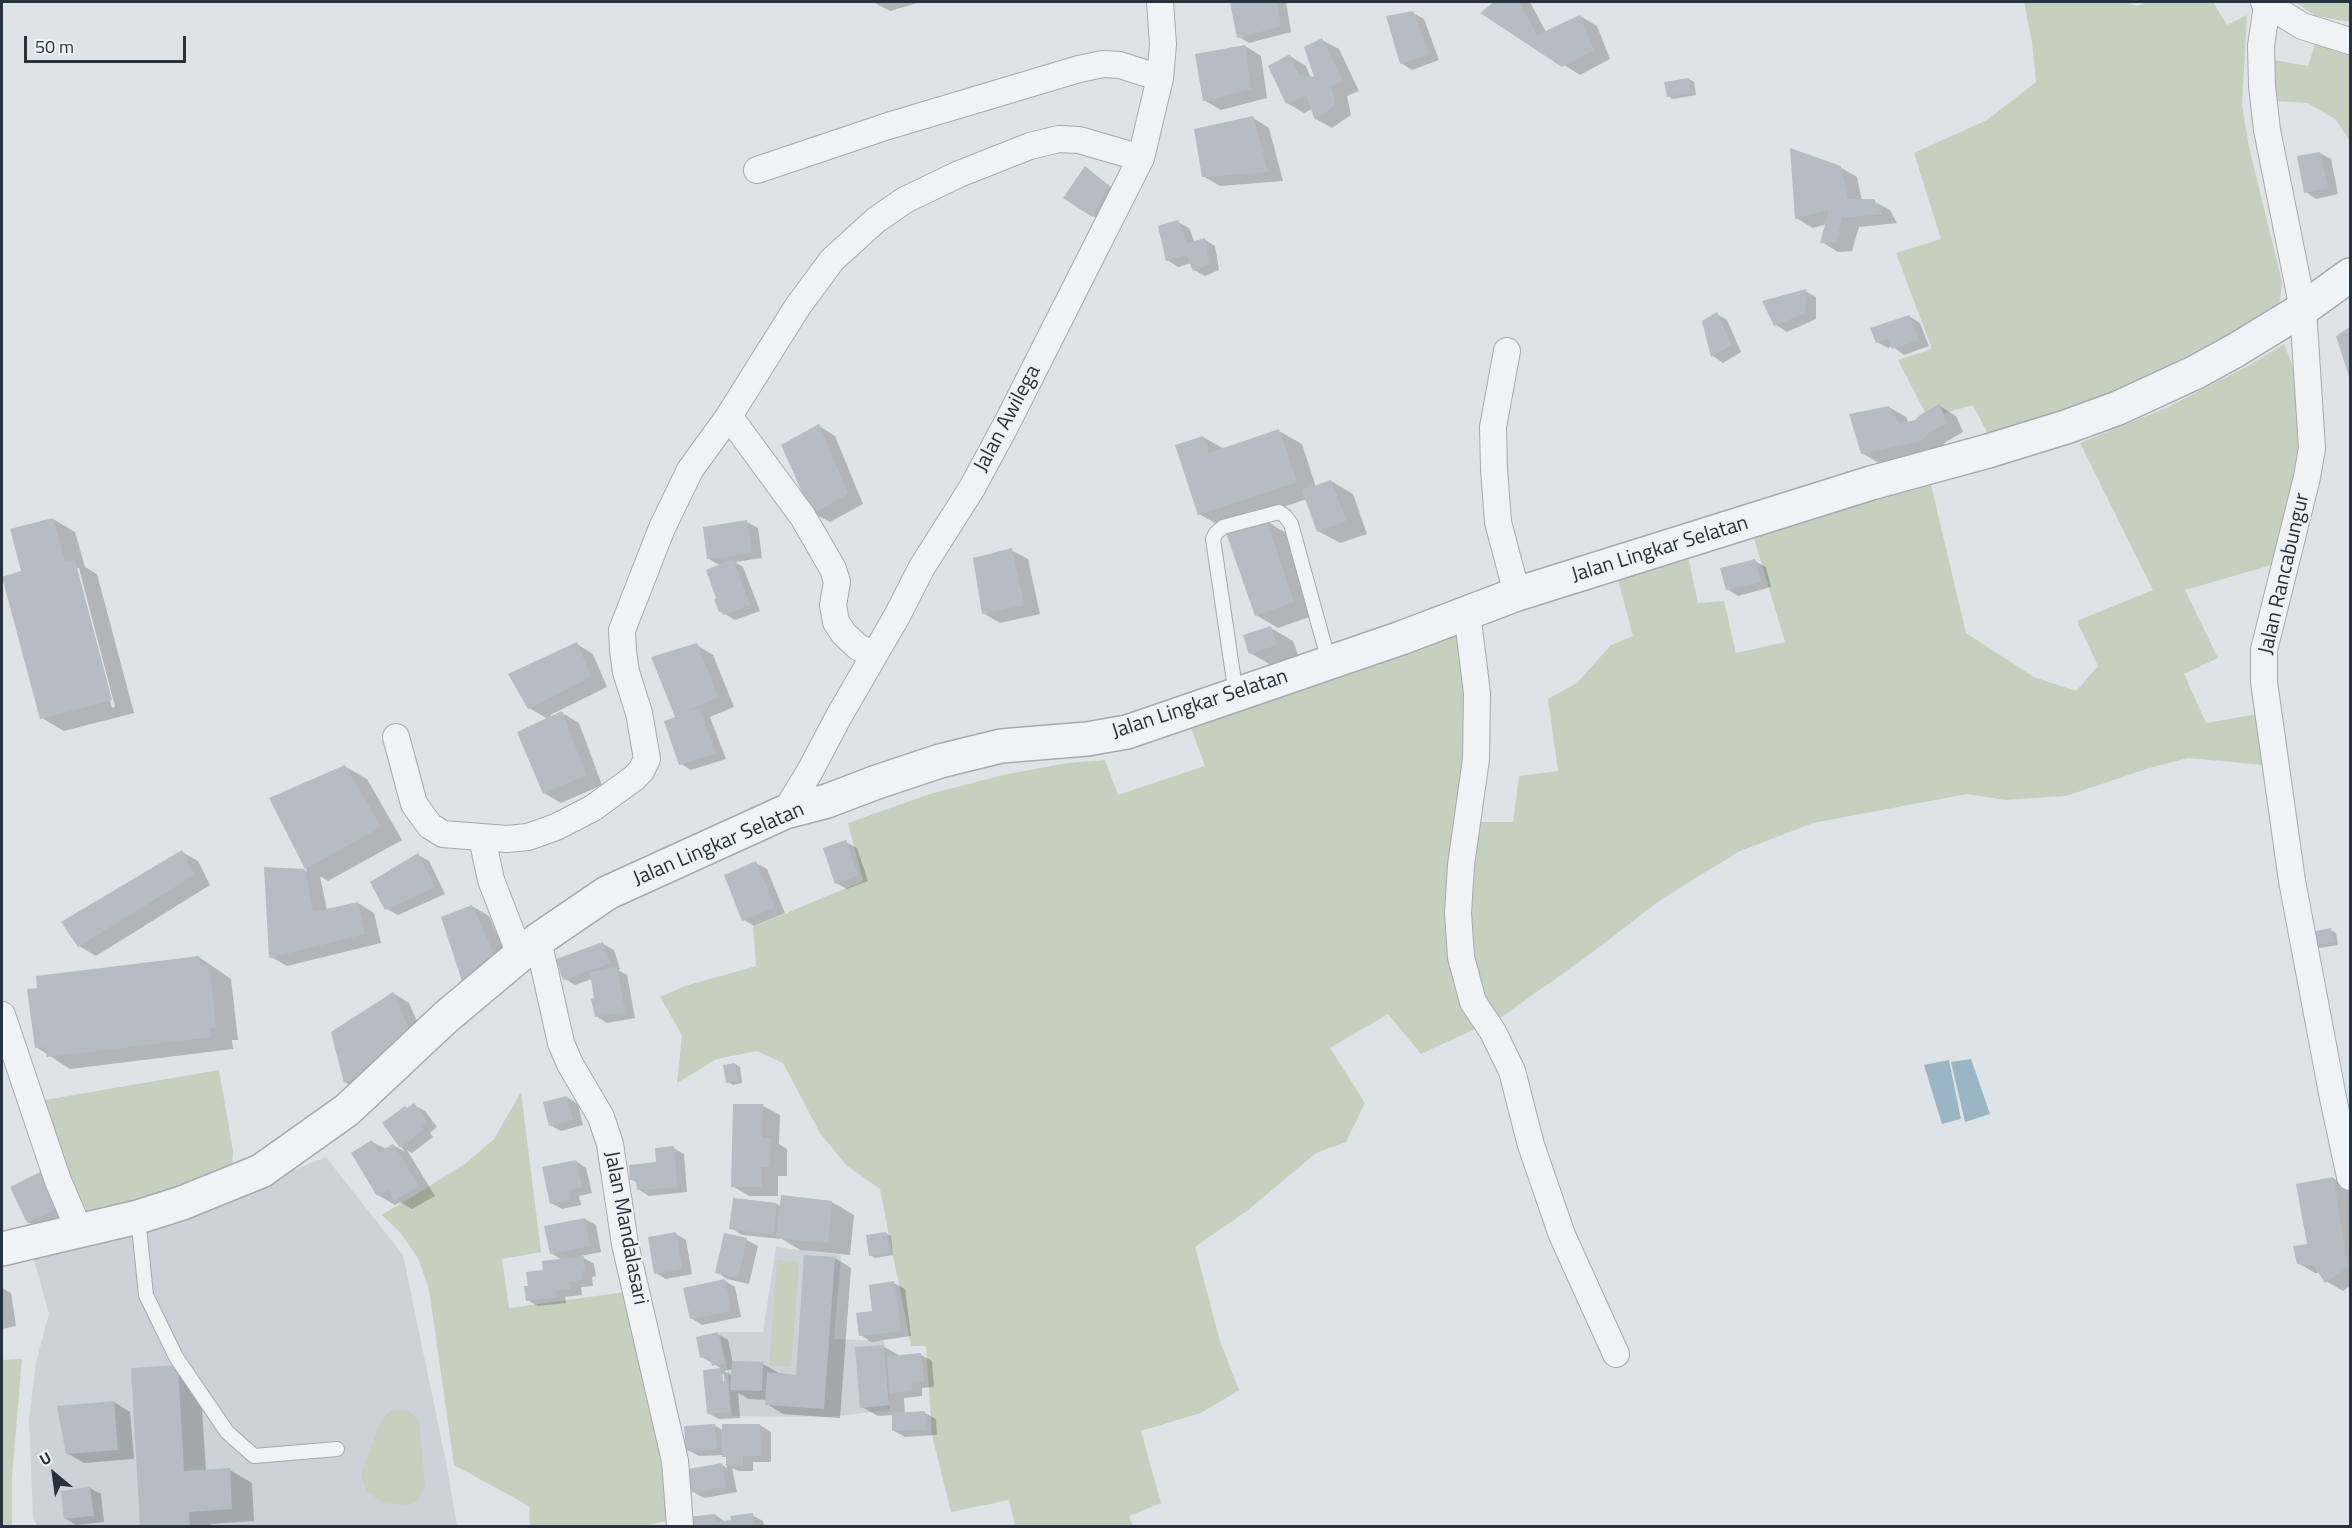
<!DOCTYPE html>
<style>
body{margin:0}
#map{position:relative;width:2352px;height:1528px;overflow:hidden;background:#dee3e7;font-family:"Titillium Web",sans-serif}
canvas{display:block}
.frame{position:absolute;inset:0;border:3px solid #28323c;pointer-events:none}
.north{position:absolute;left:24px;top:1444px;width:60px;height:60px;-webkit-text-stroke:4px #edf1f4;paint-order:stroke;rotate:331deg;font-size:16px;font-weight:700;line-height:24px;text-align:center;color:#28323c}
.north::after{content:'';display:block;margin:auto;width:21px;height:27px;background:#28323c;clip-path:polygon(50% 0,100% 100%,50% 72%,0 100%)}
.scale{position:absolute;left:24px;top:36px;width:162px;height:27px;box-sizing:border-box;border:3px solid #28323c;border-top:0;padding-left:8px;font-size:18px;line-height:21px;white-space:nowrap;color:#28323c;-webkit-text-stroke:4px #edf1f4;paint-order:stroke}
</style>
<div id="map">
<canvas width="2352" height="1528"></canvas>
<div class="frame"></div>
<div class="north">U</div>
<div class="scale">50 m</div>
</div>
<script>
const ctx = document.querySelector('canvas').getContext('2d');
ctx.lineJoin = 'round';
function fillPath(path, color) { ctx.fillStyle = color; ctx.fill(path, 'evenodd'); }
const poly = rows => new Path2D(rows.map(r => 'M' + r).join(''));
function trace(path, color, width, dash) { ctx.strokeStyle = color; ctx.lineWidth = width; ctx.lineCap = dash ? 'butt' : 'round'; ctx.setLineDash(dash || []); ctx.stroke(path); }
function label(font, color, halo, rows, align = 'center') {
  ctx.font = font + ' "Titillium Web",sans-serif'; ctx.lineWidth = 4.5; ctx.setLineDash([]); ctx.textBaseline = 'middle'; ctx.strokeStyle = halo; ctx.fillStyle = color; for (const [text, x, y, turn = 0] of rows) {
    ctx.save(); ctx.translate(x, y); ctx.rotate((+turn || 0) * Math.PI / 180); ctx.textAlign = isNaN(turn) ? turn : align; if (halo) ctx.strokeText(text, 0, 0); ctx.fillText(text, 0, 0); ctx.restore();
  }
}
fillPath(poly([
 [326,1157,403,1255,446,1462,457,1526,37,1526,33,1518,29,1420,36,1362,49,1314,33,1256,235,1194],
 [776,1247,841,1255,834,1339,884,1341,890,1410,828,1417,732,1416,727,1366,719,1332,763,1332]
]), '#ccd2d8');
fillPath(poly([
 [2024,2,2127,2,2137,6,2146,2,2213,2,2227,25,2247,15,2242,105,2249,147,2282,282,2280,300,2270,314,2232,338,2108,396,1989,436,1973,405,1928,418,1898,360,1932,349,1896,253,1941,239,1914,153,1987,120,2036,82,2032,42],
 [2295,2,2350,2,2350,22,2316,16],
 [2315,44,2350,54,2350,141,2335,119,2307,103,2275,101,2274,60,2308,66],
 [2284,344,2300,385,2305,453,2275,564,2185,590,2218,658,2184,674,2206,723,2257,714,2264,765,2188,758,2149,768,2066,796,2005,800,1967,794,1813,823,1738,852,1659,901,1593,952,1503,1016,1421,1054,1388,1014,1330,1048,1365,1103,1346,1142,1316,1153,1248,1210,1195,1247,1220,1341,1239,1390,1201,1413,1141,1431,1161,1503,1129,1516,1133,1526,1015,1526,1009,1500,951,1512,932,1435,926,1346,911,1346,880,1189,846,1165,820,1133,783,1063,757,1051,717,1059,677,1083,682,1035,660,997,685,986,756,966,753,927,863,881,848,823,930,794,1003,775,1067,763,1105,760,1118,795,1205,766,1190,725,1462,627,1467,696,1461,822,1513,822,1519,776,1558,771,1548,699,1577,683,1611,645,1633,636,1617,576,1688,556,1698,603,1724,601,1736,653,1785,642,1753,535,1931,485,1966,633,2034,677,2076,691,2098,666,2077,621,2153,590,2080,443,2166,408,2248,366],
 [219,1070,233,1151,232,1167,86,1224,39,1101],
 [521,1092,541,1252,502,1259,509,1308,633,1291,670,1520,645,1526,530,1526,529,1506,454,1465,429,1289,418,1258,399,1231,382,1215,465,1164,494,1139],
 [777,1260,799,1262,791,1367,769,1366],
 [22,1359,12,1477,12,1526,2,1526,2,1360],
 [391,1410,409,1411,419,1420,425,1486,418,1500,410,1505,382,1503,366,1490,361,1475,381,1420]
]), '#c6d0bf');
fillPath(poly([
 [1971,1059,1990,1114,1965,1122,1951,1062],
 [1949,1060,1961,1119,1942,1124,1924,1065]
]), '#9bb5c5');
fillPath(poly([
 [873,2,921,2,890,11],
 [1242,2,1286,2,1291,32,1249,43,1239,37,1232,5],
 [1496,2,1530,2,1546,32,1580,16,1597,26,1610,59,1580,75,1482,13],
 [1413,13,1424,19,1439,60,1412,70,1401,63],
 [1322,40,1339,49,1359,91,1347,96,1351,115,1332,128,1316,119,1312,109,1304,113,1287,103,1290,56,1306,66,1311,78,1317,79],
 [1245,46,1261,56,1267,98,1221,110,1204,100],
 [1689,79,1694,82,1696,95,1673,99,1668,96],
 [1253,118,1269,128,1283,181,1220,186,1203,176],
 [2320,153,2331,159,2338,194,2316,199,2306,192],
 [1840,167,1857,177,1862,201,1873,201,1890,210,1897,223,1859,227,1852,251,1838,252,1822,242,1827,224,1813,228,1796,218],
 [1086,168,1119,193,1103,222,1093,216],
 [1178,222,1189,228,1195,243,1205,240,1215,246,1219,270,1205,276,1194,270,1191,263,1178,267,1167,260],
 [1805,291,1816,297,1816,319,1787,332,1776,325,1764,302],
 [1717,314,1727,320,1741,352,1723,363,1713,356,1704,322],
 [1909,316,1920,323,1929,346,1904,355,1892,346,1888,348,1877,342],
 [2350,329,2350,377,2338,337],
 [1940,406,1956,416,1963,432,1947,441,1938,450,1879,463,1862,453,1889,407,1906,417,1909,423,1916,422],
 [819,426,835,436,863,504,830,522,813,513],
 [1279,431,1302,444,1316,487,1331,481,1353,494,1367,534,1340,543,1318,531,1307,499,1222,527,1199,514,1203,437,1224,449],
 [53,519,75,532,85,567,97,574,134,713,64,731,42,718,22,573],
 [76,568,79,568,115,707,112,708],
 [1266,521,1288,534,1315,615,1278,628,1256,615],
 [747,522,758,528,762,558,735,562,743,567,760,611,735,620,720,611,721,566,709,559],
 [1011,550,1028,559,1040,614,1000,623,983,613],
 [1755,561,1766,567,1771,587,1738,596,1727,589],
 [1271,628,1293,641,1299,657,1273,666,1250,653],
 [577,644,593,654,607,687,550,715,552,718,562,713,579,723,602,785,561,803,544,793,548,719,529,708],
 [697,645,713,655,734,707,710,717,726,759,691,770,681,764,679,717],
 [344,766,367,779,402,840,328,881,320,876,327,910,358,903,374,913,381,943,287,966,271,957,266,869,307,871,271,799],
 [846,842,857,848,868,881,847,889,836,883],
 [182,852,198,861,210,885,96,956,79,946],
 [418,855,429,861,445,894,398,915,387,909],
 [756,863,767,869,785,913,754,926,744,920],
 [472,906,489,916,515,974,481,992],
 [2331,930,2336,933,2338,945,2320,948,2315,946],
 [603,944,614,950,620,969,618,970,627,975,635,1018,607,1023,596,1016,596,999,592,979,575,985,565,979],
 [199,957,231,979,238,1040,232,1040,233,1049,70,1069,36,1047],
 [393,993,409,1003,427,1044,361,1091,345,1082],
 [735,1064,740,1067,742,1083,733,1085,728,1082],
 [567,1097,578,1104,583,1125,561,1131,550,1125],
 [414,1105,425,1111,437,1127,430,1133,433,1137,412,1153,407,1150,435,1196,412,1209,400,1202,395,1205,378,1195,353,1153,372,1142,386,1149,393,1145,405,1152,384,1123],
 [734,1105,763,1106,780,1115,779,1144,787,1149,787,1176,778,1176,778,1196,749,1196,732,1186],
 [673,1148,684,1154,687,1192,649,1196,638,1189,638,1183,632,1180,657,1163],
 [576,1161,586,1168,592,1193,579,1196,581,1205,562,1209,551,1203],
 [2333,1178,2349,1188,2350,1194,2350,1286,2343,1291,2326,1281,2321,1273,2315,1273,2298,1263,2309,1245],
 [12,1187,75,1211,39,1228,28,1222],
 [782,1197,832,1202,854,1215,850,1255,800,1250,782,1239,742,1235,731,1228,777,1204,781,1207],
 [585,1219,596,1225,601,1252,581,1256,594,1264,596,1276,592,1277,593,1286,581,1287,582,1295,565,1297,566,1303,538,1306,527,1300,529,1287,545,1272,562,1260,551,1253],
 [886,1233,891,1236,893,1255,875,1258,870,1255],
 [676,1234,686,1240,692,1274,666,1279,655,1273],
 [725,1235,747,1240,758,1246,749,1284,727,1279,717,1272],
 [835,1258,851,1268,840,1418,783,1414,767,1404,767,1400,749,1399,738,1393,740,1418,719,1419,708,1413,722,1369,702,1357,718,1334,728,1340,733,1363,763,1364,779,1373,797,1376],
 [733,1369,733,1376,724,1371],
 [721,1374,724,1374,725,1388,722,1388],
 [725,1281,735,1287,741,1317,702,1325,691,1318],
 [894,1283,905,1289,911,1336,871,1342,861,1335],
 [2,1288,11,1293,16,1326,2,1329],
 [883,1346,900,1356,921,1355,932,1361,934,1387,922,1388,922,1396,904,1398,905,1414,925,1413,936,1419,937,1435,905,1437,894,1431,893,1415,878,1416,862,1407],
 [178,1367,200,1379,206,1471,230,1470,252,1483,254,1521,211,1524,211,1526,142,1526,133,1369],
 [114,1402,130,1412,134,1459,84,1463,67,1453],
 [714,1425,724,1431,724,1426,760,1425,771,1432,771,1462,753,1462,753,1471,738,1471,732,1468,737,1492,704,1498,693,1492,722,1465,727,1468,727,1458,724,1455,699,1456,688,1450],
 [90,1488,101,1494,104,1522,76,1525,65,1518],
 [715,1515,726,1522,752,1515,763,1521,764,1526,690,1526]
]), '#0003');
fillPath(poly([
 [1237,2,1276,2,1281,26,1237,38,1230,3],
 [1494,2,1519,2,1537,35,1580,15,1594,50,1562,67,1480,13],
 [1413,11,1429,54,1400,64,1386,16],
 [1322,38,1343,81,1331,86,1335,105,1315,120,1306,95,1286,104,1268,66,1290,54,1298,75,1314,77,1304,47],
 [1245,45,1251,89,1203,101,1195,54],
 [1689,78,1692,93,1667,97,1664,82],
 [1253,116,1268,172,1202,177,1194,129],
 [1790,148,1841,166,1848,199,1874,199,1882,214,1842,218,1836,242,1820,243,1829,210,1795,219],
 [2320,152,2328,188,2304,193,2297,156],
 [1085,166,1109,186,1092,217,1063,198],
 [1178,220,1187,243,1205,238,1209,264,1193,271,1186,255,1166,261,1158,226],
 [1806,289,1805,313,1774,326,1762,301],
 [1717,312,1731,345,1711,357,1702,321],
 [1909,315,1919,340,1892,349,1888,338,1876,343,1870,328],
 [2350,327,2350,380,2336,336],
 [1940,404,1947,423,1930,432,1921,441,1861,454,1849,414,1889,406,1899,424,1915,420,1920,415],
 [819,424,848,494,812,514,781,445],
 [1279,429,1297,482,1198,515,1175,445,1203,436,1209,453],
 [1331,480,1346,521,1317,532,1302,490],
 [53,518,65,562,75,560,112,700,40,719,2,577,21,571,10,529],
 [747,520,752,553,707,559,703,527],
 [1266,520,1294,602,1255,616,1226,533],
 [1012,548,1024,605,982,614,973,558],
 [733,559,750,605,723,615,721,611,719,612,714,599,716,598,706,570],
 [1755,559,1761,582,1726,590,1720,568],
 [1271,626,1277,645,1249,654,1243,635],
 [577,642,591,677,528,709,508,674],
 [697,643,718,697,681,714,699,708,716,753,679,765,664,721,675,717,651,657],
 [562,711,586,775,543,794,517,732],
 [345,765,381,827,305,869,313,912,358,902,365,934,269,958,264,867,305,869,269,798],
 [846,840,858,875,835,884,823,848],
 [182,850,194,875,78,947,61,922],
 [418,853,435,887,385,910,370,882],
 [756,861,775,907,742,921,724,875],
 [472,905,499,965,463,984,441,917],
 [2331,928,2334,942,2314,946,2311,932],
 [603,942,610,963,563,980,556,959],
 [199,956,200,965,209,964,216,1027,211,1028,211,1037,47,1057,45,1047,35,1048,27,989,37,988,36,976],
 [617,967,625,1012,595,1017,591,999,594,998,590,972],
 [393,992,411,1034,379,1065,344,1083,331,1032],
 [735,1063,738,1081,726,1083,723,1065],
 [567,1096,573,1120,549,1126,543,1102],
 [414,1103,427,1121,420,1126,423,1130,400,1148,382,1123,405,1106,407,1108],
 [733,1104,763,1104,762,1138,771,1138,770,1167,762,1167,761,1187,731,1187],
 [372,1140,379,1152,393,1144,419,1186,394,1201,388,1190,377,1196,351,1153],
 [674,1146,677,1187,637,1190,636,1180,630,1180,629,1165,656,1162,655,1148],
 [576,1160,582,1187,569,1190,571,1199,550,1204,542,1167],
 [48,1168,65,1205,27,1223,10,1187],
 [2333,1177,2348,1267,2325,1283,2314,1266,2297,1264,2293,1246,2307,1244,2296,1184],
 [781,1195,832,1201,828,1243,776,1238],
 [733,1198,777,1203,773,1235,729,1229],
 [585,1218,590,1246,550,1254,544,1226],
 [676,1232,682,1269,654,1274,648,1237],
 [886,1232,889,1253,869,1256,866,1235],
 [724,1233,747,1238,738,1278,715,1273],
 [804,1255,835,1257,824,1409,765,1405,767,1372,796,1375],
 [584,1256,585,1271,581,1271,582,1280,570,1282,571,1289,555,1291,556,1297,526,1301,524,1286,528,1286,526,1272,543,1270,542,1261],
 [725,1279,731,1311,690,1319,683,1288],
 [894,1281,901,1331,859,1336,856,1313,872,1311,869,1285],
 [718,1332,724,1363,712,1366,710,1356,700,1358,696,1337],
 [884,1345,889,1405,860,1408,855,1347],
 [921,1353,924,1381,911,1382,912,1391,890,1393,887,1356],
 [732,1361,763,1362,762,1391,730,1390],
 [178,1365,184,1471,230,1468,232,1509,189,1512,190,1526,140,1526,131,1368],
 [722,1368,723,1381,727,1380,730,1412,707,1414,703,1370],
 [114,1401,118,1450,66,1454,57,1406],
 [925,1411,926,1430,892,1431,892,1413],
 [715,1424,717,1449,686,1451,684,1426],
 [722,1424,760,1424,761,1456,743,1456,743,1466,726,1466,726,1457,722,1457],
 [722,1463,726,1487,692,1493,688,1469],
 [90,1487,94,1516,64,1519,61,1491],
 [753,1513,754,1526,688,1526,687,1517,715,1514,716,1522,731,1520,730,1516]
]), '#b5bcc3');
const service = poly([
 [1236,695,1213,539,1216,533,1223,527,1279,512,1285,516,1291,524,1329,662],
 [138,1217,146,1295,176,1357,227,1432,254,1456,337,1449]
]);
const minor = poly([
 [2264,2,2302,26,2350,41],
 [2267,5,2261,46,2262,86,2267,130,2303,309,2312,448,2307,477,2264,650,2264,682,2292,881,2333,1098,2350,1177],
 [757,170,888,126,1079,69,1103,64,1120,65,1160,78],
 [1507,351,1493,427,1494,469,1498,522,1517,594],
 [729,416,803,517,833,569,837,582,833,605,836,622,844,634,858,647,874,655],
 [1467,613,1477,693,1476,759,1461,865,1458,913,1461,957,1473,1002,1493,1032,1512,1071,1531,1145,1562,1235,1616,1354],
 [396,737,414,804,430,826,443,834,507,839,528,837,556,827,593,808,634,778,641,771,647,759,639,713,626,672,623,651,622,630,662,528,690,470,729,416,798,306,832,260,876,220,905,200,959,174,1030,146,1059,139,1079,140,1141,158],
 [785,812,810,771,839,716,897,616,922,567,972,488,1007,423,1141,158,1160,78,1163,44,1160,2],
 [482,838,491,880,520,955],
 [538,940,561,1043,570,1064,601,1117,610,1144,625,1244,675,1461,680,1526],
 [2,1015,58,1181,80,1232]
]);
const tertiary = poly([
 [2,1249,138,1217,182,1203,261,1171,347,1110,446,1017,538,940,607,893,785,812,827,801,877,782,940,761,1001,746,1087,739,1127,732,1401,638,1517,594,1871,483,1988,451,2066,427,2118,408,2196,372,2236,350,2303,309,2350,275]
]);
trace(service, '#a4aab0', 16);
trace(minor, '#a4aab0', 28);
trace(tertiary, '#a4aab0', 36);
trace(service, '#f0f3f5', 14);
trace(minor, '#f0f3f5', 26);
trace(tertiary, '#f0f3f5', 33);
label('21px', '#28323c', '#edf1f4', [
 ["Jalan Awilega",1008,419,-62],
 ["Jalan Lingkar Selatan",1660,550,-17],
 ["Jalan Rancabungur",2285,574,-77],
 ["Jalan Lingkar Selatan",1200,705,-18],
 ["Jalan Lingkar Selatan",719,845,-23],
 ["Jalan Mandalasari",625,1228,79]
]);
</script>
